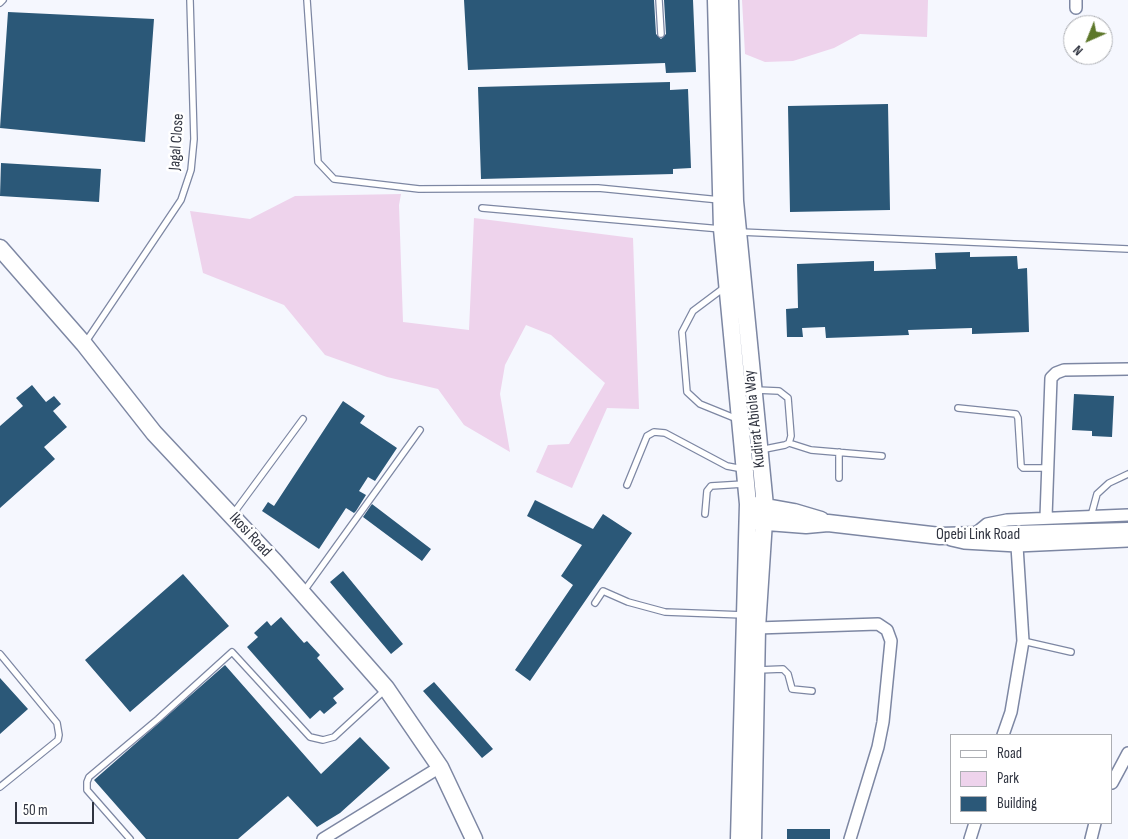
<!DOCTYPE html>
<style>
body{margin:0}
#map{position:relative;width:1128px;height:839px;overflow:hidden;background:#f5f7fe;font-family:"Sofia Sans Condensed",sans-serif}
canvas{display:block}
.legend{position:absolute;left:950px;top:734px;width:162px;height:90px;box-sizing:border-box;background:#fff;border:1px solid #acaeb3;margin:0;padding:6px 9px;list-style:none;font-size:15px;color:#303440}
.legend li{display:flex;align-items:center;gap:10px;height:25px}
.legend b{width:25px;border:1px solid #acaeb3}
.north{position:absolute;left:1063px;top:15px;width:50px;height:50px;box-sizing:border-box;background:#fff;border:1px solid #acaeb3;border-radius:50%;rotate:224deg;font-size:14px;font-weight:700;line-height:20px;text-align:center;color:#303440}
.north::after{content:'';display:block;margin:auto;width:18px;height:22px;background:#5d772a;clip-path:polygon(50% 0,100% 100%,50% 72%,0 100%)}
.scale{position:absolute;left:15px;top:802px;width:79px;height:22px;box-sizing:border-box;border:2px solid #303440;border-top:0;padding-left:6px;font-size:15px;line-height:18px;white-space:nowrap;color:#303440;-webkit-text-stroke:4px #fff;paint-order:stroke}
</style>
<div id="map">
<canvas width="1128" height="839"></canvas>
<ul class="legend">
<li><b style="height:6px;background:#fff"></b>Road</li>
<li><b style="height:14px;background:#eed3ec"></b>Park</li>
<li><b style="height:14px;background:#2b5878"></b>Building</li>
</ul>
<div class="north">N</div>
<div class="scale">50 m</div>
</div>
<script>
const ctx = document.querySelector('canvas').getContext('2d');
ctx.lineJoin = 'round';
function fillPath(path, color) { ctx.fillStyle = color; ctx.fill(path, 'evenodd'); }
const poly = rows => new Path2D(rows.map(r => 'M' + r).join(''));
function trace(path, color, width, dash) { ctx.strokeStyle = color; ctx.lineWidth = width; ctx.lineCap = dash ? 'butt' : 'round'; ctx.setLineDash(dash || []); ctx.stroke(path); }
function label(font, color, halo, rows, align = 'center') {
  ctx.font = font + ' "Sofia Sans Condensed",sans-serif'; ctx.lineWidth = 5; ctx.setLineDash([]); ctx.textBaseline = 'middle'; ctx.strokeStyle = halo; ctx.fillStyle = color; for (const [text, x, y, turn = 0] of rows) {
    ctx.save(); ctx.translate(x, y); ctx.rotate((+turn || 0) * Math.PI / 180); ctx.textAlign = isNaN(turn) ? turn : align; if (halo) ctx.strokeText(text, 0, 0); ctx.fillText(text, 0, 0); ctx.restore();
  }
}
fillPath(poly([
 [742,0,928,0,927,37,860,34,834,48,793,61,765,62,745,54],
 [401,194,399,205,403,322,469,330,474,218,633,238,639,409,607,408,572,488,536,472,548,445,569,444,605,383,551,335,526,325,505,365,500,394,510,452,464,425,438,389,387,377,325,355,284,305,203,273,190,211,250,219,295,196]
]), '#eed3ec');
fillPath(poly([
 [464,0,654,0,656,34,661,39,666,34,664,0,693,0,696,72,666,73,665,63,468,70],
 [8,12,154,19,145,142,0,128],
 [670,82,670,90,688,89,691,168,673,169,673,174,481,179,478,87],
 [888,104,890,210,790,212,788,106],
 [1,163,101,169,99,202,0,196],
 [970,252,970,257,1017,256,1018,269,1027,268,1029,332,972,334,972,328,908,330,909,335,826,338,825,327,802,328,803,337,787,337,786,309,798,308,797,264,874,261,874,271,936,269,935,253],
 [32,385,46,402,54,396,61,404,53,411,67,427,44,447,55,459,0,508,0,426,23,406,16,398],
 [1074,394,1114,396,1112,437,1092,436,1092,431,1072,430],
 [343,401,365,416,360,423,397,448,375,481,368,477,359,491,366,495,356,511,354,513,346,508,319,549,262,511,268,502,274,506],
 [535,500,593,529,603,514,632,533,530,681,515,670,573,585,561,576,582,545,527,516],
 [372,504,431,549,422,561,363,517],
 [343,571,403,644,391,654,330,582],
 [183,574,229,626,130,712,85,660],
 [281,617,304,643,307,641,320,655,317,658,344,689,333,698,337,703,324,714,320,710,310,719,247,647,258,637,254,633,267,621,271,626],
 [225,665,321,774,360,737,390,768,340,813,317,827,288,796,238,839,146,839,94,780],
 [0,678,28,709,0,734],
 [434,682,493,749,482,758,423,691],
 [787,829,830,829,830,839,787,839]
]), '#2b5878');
const lane = poly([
 [307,0,318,162,334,179,419,189,598,188,720,200],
 [659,0,661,34],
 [0,3,3,0],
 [482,208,721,229],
 [740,232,1128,249],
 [725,287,693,311,682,332,687,392,700,404,737,419],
 [85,343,181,200,191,170,194,139,190,0],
 [756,390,779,391,788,398,791,436,789,443,785,445,760,450],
 [958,408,1016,414,1018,418,1021,466,1023,468,1048,468],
 [789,443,811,450,882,456],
 [839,478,839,452],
 [627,485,647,436,654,432,665,433,727,466,743,469],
 [233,514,303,419],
 [705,514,707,491,711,486,744,484],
 [1091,516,1097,494,1109,483,1128,474],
 [304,591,420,430],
 [595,603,603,591,628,602,665,612,744,615],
 [1023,641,1071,652],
 [0,654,57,723,59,735,58,740,0,787],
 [758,670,783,669,788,674,792,689,812,691],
 [130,839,87,790,87,782,89,777,158,719,232,652,310,737,323,740,334,737,385,690]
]);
const street = poly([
 [1076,8,1076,0],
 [1046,517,1051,378,1056,373,1064,370,1128,369],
 [971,537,987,524,1007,520,1128,515],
 [951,540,964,543,1017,546,1128,541],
 [757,628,878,624,887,630,891,641,883,722,878,747,850,839],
 [1003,735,1011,712,1023,641,1017,546],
 [1112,783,1128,753],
 [323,839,440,767],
 [970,839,975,823],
 [1091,839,1095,823]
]);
const secondary = poly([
 [716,0,722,229,748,504,739,839],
 [730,0,735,201,765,506,757,628,753,839],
 [0,248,84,344,154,433,275,562,386,688,440,767,474,839],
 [755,505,794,512,821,520],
 [754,521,806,525,828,523,940,536,1128,531]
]);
trace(lane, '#7d87a3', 8);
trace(street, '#7d87a3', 14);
trace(secondary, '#7d87a3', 19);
trace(lane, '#fff', 5.5);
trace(street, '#fff', 11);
trace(secondary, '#fff', 16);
label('16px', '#303440', '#fff', [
 ["Jagal Close",177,142,-86],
 ["Kudirat Abiola Way",755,419,-96],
 ["Ikosi Road",250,535,47],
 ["Opebi Link Road",978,535]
]);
</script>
